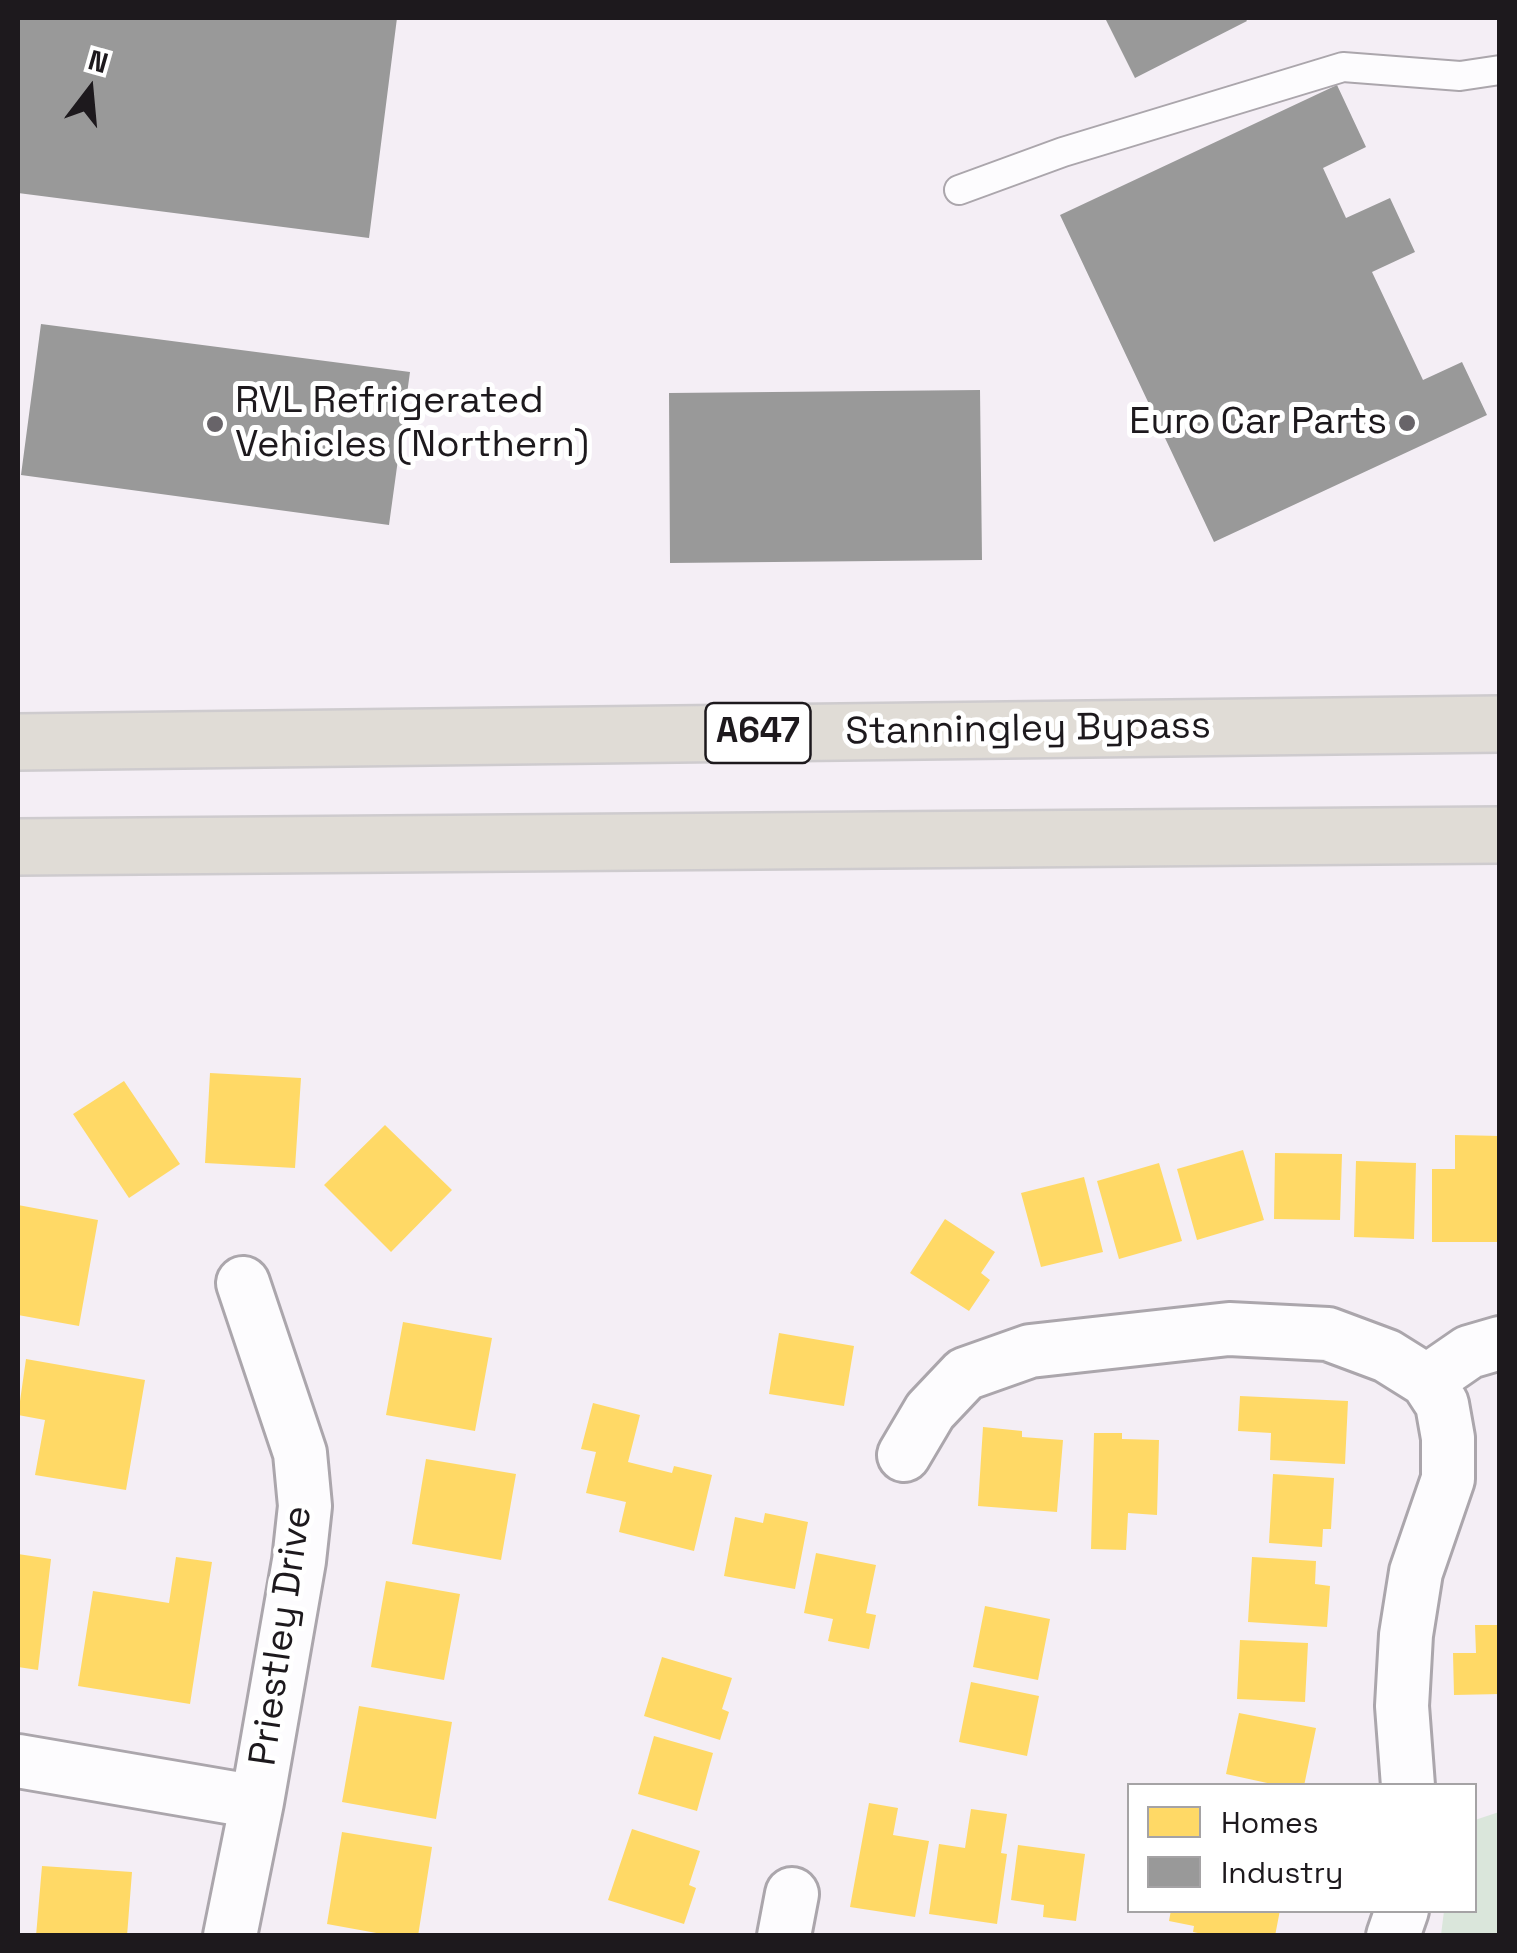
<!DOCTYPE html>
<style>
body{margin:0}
#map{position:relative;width:1517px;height:1953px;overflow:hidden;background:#f4eef5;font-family:"Space Grotesk",sans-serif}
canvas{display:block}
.frame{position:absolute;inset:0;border:20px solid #1d191d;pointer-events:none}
.legend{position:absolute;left:1127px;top:1783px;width:350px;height:130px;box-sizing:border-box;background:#fff;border:2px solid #a5a3a5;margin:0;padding:12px 18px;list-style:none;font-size:30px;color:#1d191d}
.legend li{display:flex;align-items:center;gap:20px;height:50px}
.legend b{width:50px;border:2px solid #a5a3a5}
.north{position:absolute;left:40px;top:40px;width:100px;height:100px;-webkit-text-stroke:8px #fff;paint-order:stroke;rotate:16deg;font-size:28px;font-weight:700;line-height:40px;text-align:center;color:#1d191d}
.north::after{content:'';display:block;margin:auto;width:35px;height:45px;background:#1d191d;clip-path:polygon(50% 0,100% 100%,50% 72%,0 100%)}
</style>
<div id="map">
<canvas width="1517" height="1953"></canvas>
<div class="frame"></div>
<ul class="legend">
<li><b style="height:28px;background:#ffd966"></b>Homes</li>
<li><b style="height:28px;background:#999"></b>Industry</li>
</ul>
<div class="north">N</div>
</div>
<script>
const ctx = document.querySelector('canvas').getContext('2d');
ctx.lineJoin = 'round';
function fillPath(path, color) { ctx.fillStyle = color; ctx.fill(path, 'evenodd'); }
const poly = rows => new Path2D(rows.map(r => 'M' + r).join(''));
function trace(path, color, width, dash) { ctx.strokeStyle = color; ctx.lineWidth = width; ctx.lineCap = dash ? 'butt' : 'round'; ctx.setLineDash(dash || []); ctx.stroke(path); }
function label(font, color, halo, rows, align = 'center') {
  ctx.font = font + ' "Space Grotesk",sans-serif'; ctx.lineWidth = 10; ctx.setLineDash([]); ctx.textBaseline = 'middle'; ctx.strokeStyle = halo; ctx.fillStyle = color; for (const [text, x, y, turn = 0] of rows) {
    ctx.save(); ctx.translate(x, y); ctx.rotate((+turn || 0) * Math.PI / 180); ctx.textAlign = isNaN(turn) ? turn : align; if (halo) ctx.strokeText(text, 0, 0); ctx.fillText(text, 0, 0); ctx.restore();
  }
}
fillPath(poly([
 [1499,1812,1499,1935,1441,1935,1444,1911,1474,1910,1475,1820]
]), '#dae6db');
fillPath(poly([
 [210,1073,301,1078,295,1168,205,1163],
 [124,1081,180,1164,129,1198,73,1114],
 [385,1125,452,1190,391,1252,324,1185],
 [1455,1135,1500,1136,1500,1242,1432,1242,1432,1169,1455,1169],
 [1243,1150,1264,1220,1197,1240,1177,1169],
 [1275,1153,1342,1154,1340,1220,1274,1219],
 [1356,1161,1416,1163,1414,1239,1354,1237],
 [1159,1163,1182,1241,1119,1259,1097,1181],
 [1084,1177,1103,1252,1041,1267,1021,1193],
 [18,1205,98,1220,79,1326,18,1315],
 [945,1219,995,1252,981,1273,990,1280,969,1311,910,1273],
 [403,1322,492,1338,475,1431,386,1415],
 [779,1333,854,1346,844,1406,769,1394],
 [26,1359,145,1380,126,1490,35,1475,45,1420,18,1415],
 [1240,1396,1348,1401,1345,1464,1270,1460,1271,1433,1238,1431],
 [593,1403,640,1415,628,1462,672,1473,674,1466,712,1475,694,1551,619,1532,626,1502,586,1493,596,1452,581,1449],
 [983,1427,1022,1431,1022,1437,1063,1440,1057,1512,978,1506],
 [1094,1433,1122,1433,1122,1439,1159,1440,1157,1515,1128,1513,1126,1550,1091,1549],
 [426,1459,516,1474,501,1560,412,1544],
 [1273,1474,1334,1478,1331,1529,1323,1529,1322,1547,1269,1543],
 [765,1513,808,1522,795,1589,724,1576,735,1517,763,1523],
 [816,1553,876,1565,866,1613,876,1615,869,1649,828,1641,833,1619,804,1613],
 [18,1554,51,1559,38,1670,18,1667],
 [176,1557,212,1562,190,1704,78,1686,93,1591,169,1603],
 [1252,1557,1316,1561,1315,1584,1330,1586,1327,1627,1248,1622],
 [386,1581,460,1594,444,1680,371,1667],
 [985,1606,1050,1619,1038,1680,973,1667],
 [1475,1625,1500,1625,1500,1694,1454,1695,1453,1653,1476,1653],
 [1240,1640,1308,1643,1305,1702,1237,1699],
 [662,1657,732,1678,722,1709,729,1712,720,1740,644,1716],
 [971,1682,1039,1696,1027,1756,959,1742],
 [359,1706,452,1722,436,1819,342,1802],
 [1239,1713,1316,1728,1304,1786,1281,1786,1226,1774],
 [654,1736,713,1753,697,1811,638,1794],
 [869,1803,898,1808,893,1835,929,1841,915,1917,850,1907],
 [971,1809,1007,1814,1001,1853,1007,1854,997,1924,929,1914,939,1844,965,1848],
 [632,1829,700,1851,689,1885,696,1888,684,1924,608,1900],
 [342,1832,432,1847,418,1936,393,1936,327,1924],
 [1018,1845,1085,1854,1076,1921,1043,1917,1044,1905,1011,1900],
 [42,1866,132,1872,127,1936,36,1936],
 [1171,1910,1280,1910,1275,1936,1212,1936,1193,1932,1194,1926,1169,1921]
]), '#ffd966');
fillPath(poly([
 [18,18,397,18,369,238,18,193],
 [1105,18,1245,18,1247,21,1135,78],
 [1337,85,1366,147,1323,168,1346,218,1390,198,1415,252,1372,272,1423,380,1462,362,1487,415,1214,542,1060,215],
 [41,324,410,372,389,525,21,475],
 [980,390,982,560,670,563,669,393]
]), '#999');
const service = poly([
 [959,190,1063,152,1343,67,1460,76,1500,70]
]);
const minor = poly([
 [1427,1381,1469,1352,1500,1343],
 [904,1455,930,1411,965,1374,1030,1351,1229,1329,1328,1334,1387,1356,1427,1381,1442,1404,1448,1438,1448,1479,1416,1572,1406,1635,1402,1706,1408,1786],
 [18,1761,257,1802],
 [230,1936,257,1802,299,1561,305,1506,300,1453,243,1283],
 [784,1936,792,1894],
 [1393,1936,1402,1910]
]);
const trunk = poly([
 [18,742,1500,724],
 [18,847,1500,835]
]);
trace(service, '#aba6ac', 32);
trace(minor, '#aba6ac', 58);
trace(trunk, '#cecbce', 60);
trace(service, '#fdfcfe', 28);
trace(minor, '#fdfcfe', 52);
trace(trunk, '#e0dcd6', 55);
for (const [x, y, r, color] of [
 [1407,423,10,"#686469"],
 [215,424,10,"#686469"]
]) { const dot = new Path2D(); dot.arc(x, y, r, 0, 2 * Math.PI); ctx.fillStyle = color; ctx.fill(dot); trace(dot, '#fff', 4); }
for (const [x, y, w] of [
 [758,733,105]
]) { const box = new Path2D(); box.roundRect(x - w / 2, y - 30, w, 60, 8); ctx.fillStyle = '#fff'; ctx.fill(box); trace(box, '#1d191d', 2.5); }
label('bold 35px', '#1d191d', null, [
 ["A647",758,733]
]);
label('38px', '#1d191d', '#fff', [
 ["RVL Refrigerated",235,402],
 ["Vehicles (Northern)",235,446],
 ["Euro Car Parts",1387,423,"right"]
], 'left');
label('38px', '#1d191d', '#fff', [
 ["Stanningley Bypass",1028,730,-1],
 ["Priestley Drive",282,1636,-82]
]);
</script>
